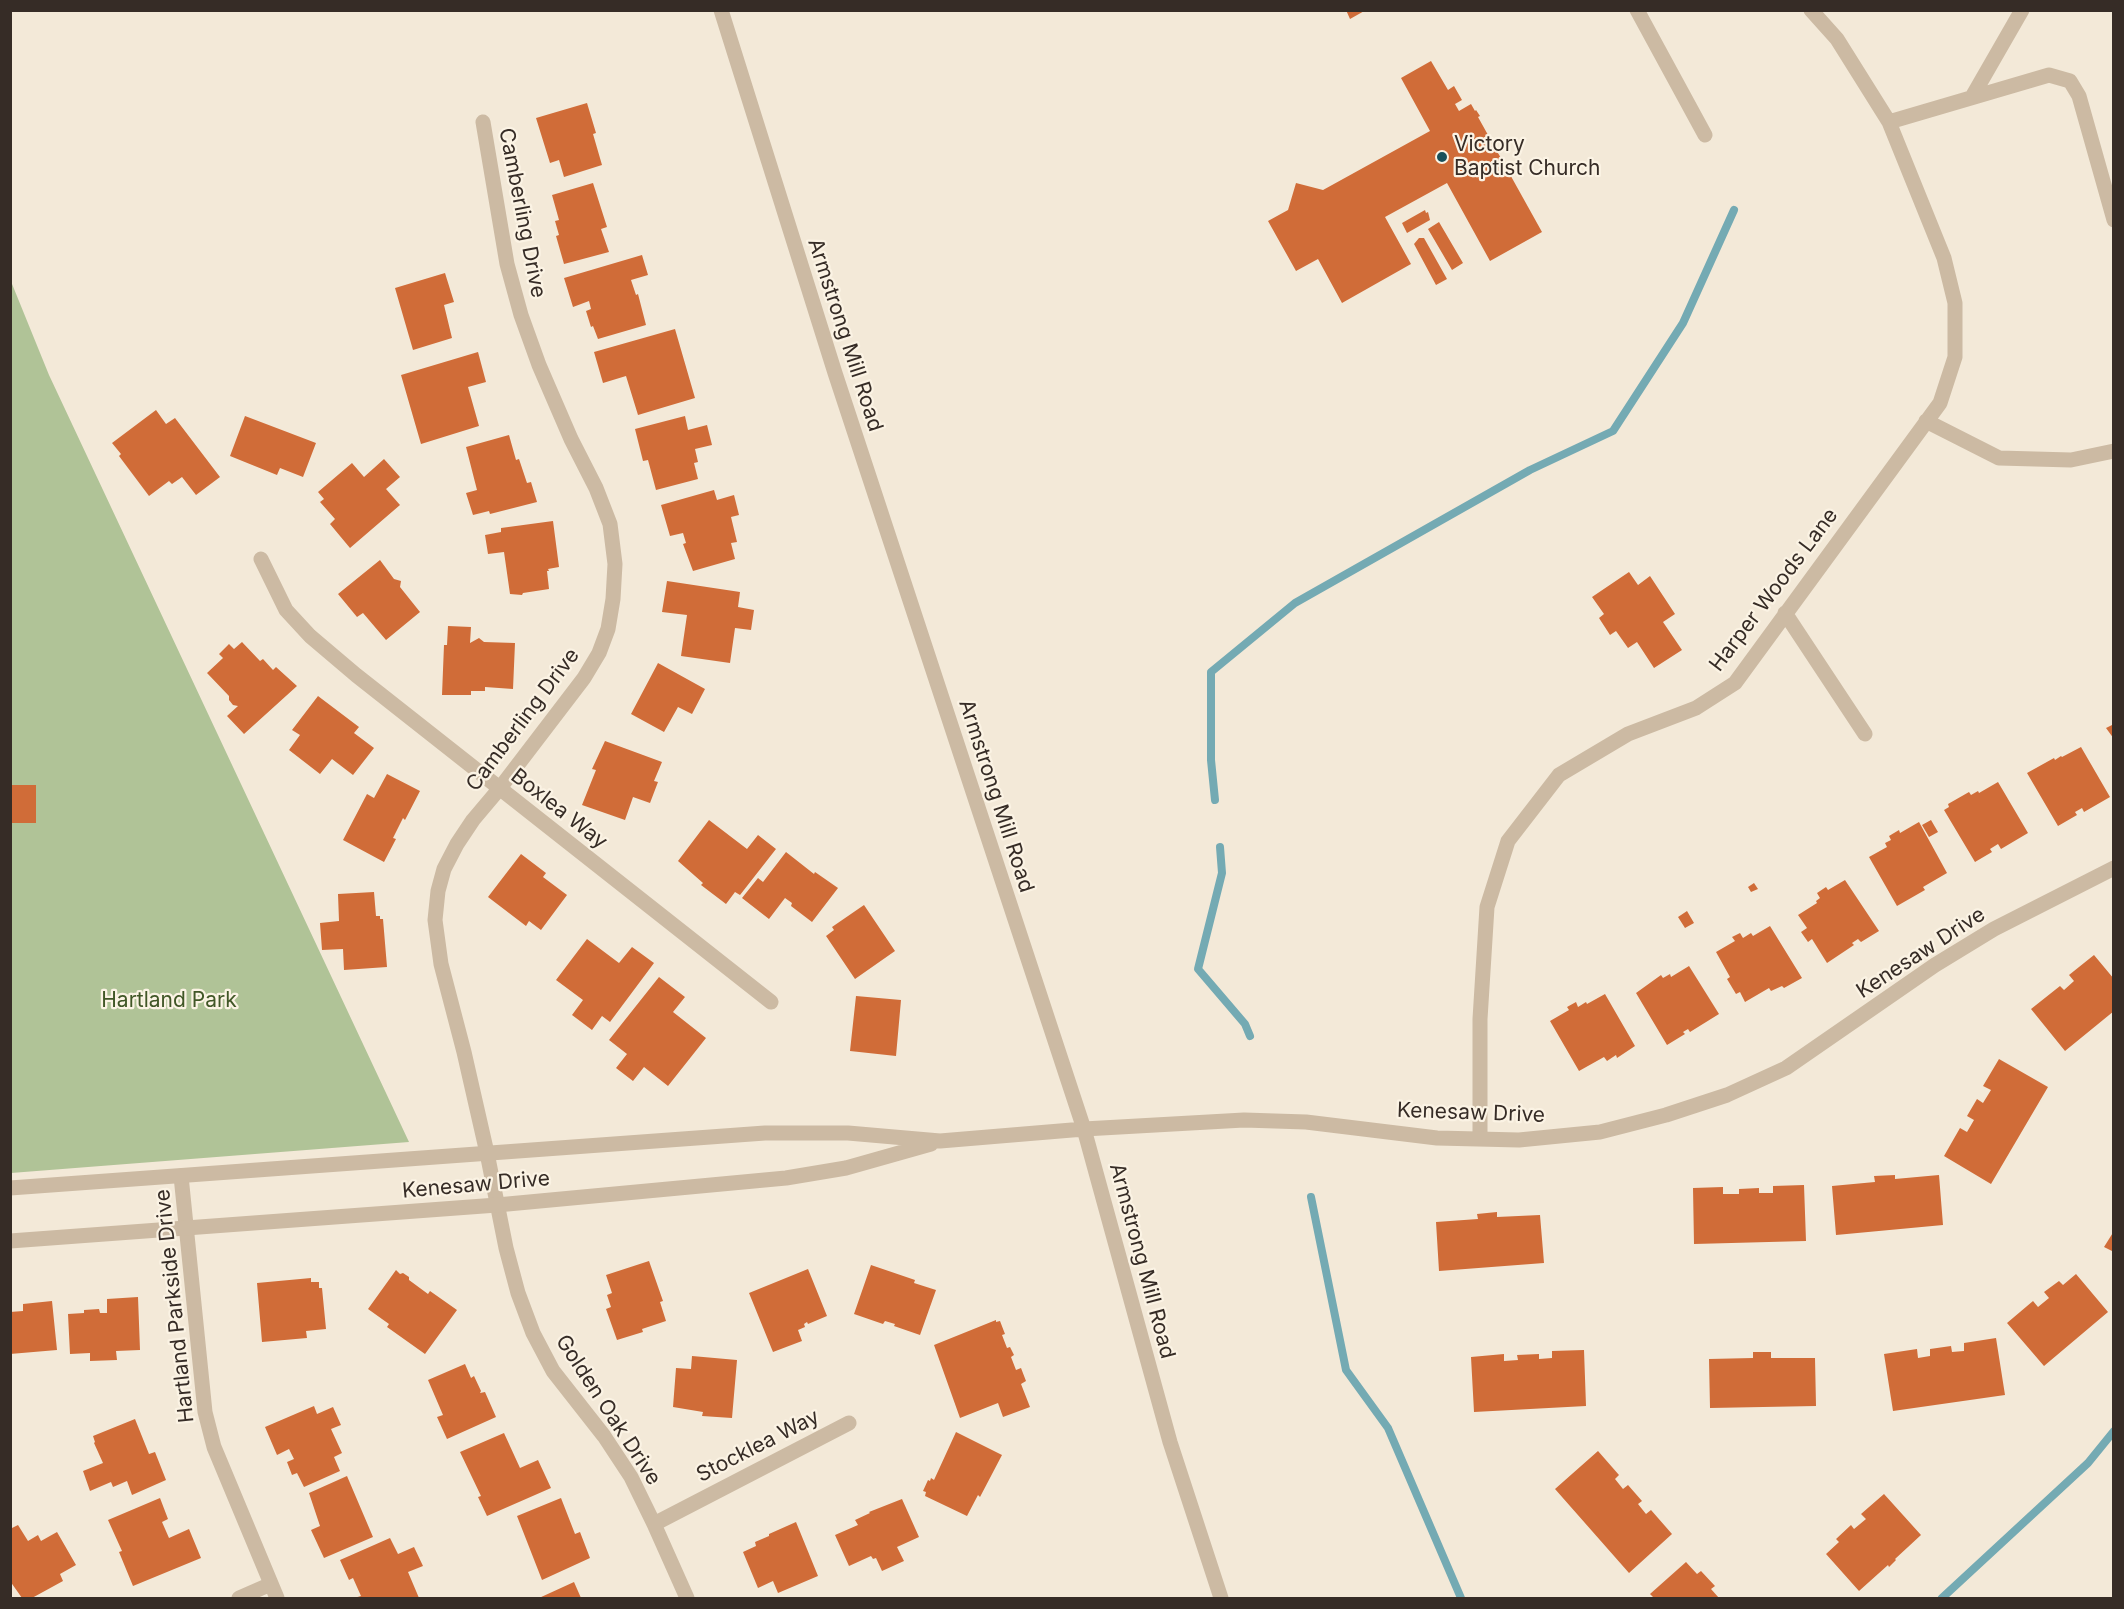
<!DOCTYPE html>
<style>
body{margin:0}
#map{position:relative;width:2124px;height:1609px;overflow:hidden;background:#f3e9d8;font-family:Inter,sans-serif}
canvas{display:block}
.frame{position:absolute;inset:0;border:12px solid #362c26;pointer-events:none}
</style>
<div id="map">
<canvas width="2124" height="1609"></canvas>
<div class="frame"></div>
</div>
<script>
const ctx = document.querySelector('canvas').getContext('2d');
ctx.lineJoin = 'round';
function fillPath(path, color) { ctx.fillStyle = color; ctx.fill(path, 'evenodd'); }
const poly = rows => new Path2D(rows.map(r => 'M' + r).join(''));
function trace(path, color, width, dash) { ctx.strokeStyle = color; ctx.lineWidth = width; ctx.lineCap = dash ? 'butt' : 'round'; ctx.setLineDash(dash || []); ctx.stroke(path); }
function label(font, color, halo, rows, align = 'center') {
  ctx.font = font + ' Inter,sans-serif'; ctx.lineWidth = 4.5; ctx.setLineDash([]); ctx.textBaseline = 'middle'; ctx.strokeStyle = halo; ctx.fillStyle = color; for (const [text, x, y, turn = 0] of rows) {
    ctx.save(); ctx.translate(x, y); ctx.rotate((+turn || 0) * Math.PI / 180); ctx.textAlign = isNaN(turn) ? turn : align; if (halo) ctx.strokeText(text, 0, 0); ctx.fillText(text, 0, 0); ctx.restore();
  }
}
fillPath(poly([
 [10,279,49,375,409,1142,11,1173]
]), '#b0c397');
trace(poly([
 [1215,800,1211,760,1211,672,1295,603,1530,470,1613,431,1683,323,1734,210],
 [1220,847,1222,873,1198,969,1245,1024,1250,1036],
 [1311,1197,1346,1370,1388,1428,1461,1598],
 [1942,1598,2088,1463,2114,1431]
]), '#74aab3', 8);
fillPath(poly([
 [1346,10,1366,10,1350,19],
 [1431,61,1448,90,1454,86,1462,100,1455,104,1459,111,1471,104,1475,111,1476,110,1480,116,1478,117,1542,232,1490,261,1447,183,1385,217,1411,264,1342,303,1318,259,1296,271,1268,221,1288,210,1296,183,1323,190,1430,131,1401,78],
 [587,103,596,133,593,134,602,165,564,177,559,160,550,163,536,118],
 [593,183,607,227,601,229,609,252,564,264,556,236,559,235,555,221,559,220,552,195],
 [1425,210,1426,213,1428,212,1430,220,1407,233,1402,223],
 [1439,222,1463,263,1452,270,1428,229],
 [1419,238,1424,238,1447,279,1436,285,1414,244],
 [642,255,648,275,631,280,636,295,638,294,646,325,598,339,593,326,591,327,586,311,591,309,589,301,573,307,564,278],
 [445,273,454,302,444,305,452,338,413,350,395,288],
 [675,329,695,398,638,415,626,376,603,383,594,352],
 [478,352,486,382,468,387,479,426,421,444,401,375],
 [156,410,166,424,175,418,220,477,196,495,182,477,172,484,169,481,149,496,119,456,121,454,112,443],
 [245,416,316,443,303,477,280,468,277,475,230,456],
 [685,416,688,430,707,425,712,445,695,449,698,462,694,463,698,479,656,490,648,460,643,461,635,429],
 [509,435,516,460,519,459,527,483,531,482,537,502,490,514,489,511,473,515,466,493,477,490,466,447],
 [384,459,400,477,386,489,400,505,350,548,330,524,335,519,320,502,324,499,318,492,352,463,364,477],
 [714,490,717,500,734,495,739,515,731,517,737,542,731,543,735,559,693,571,683,544,686,543,683,533,670,536,661,505],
 [553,521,559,567,548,569,549,571,547,571,549,589,523,593,522,595,510,594,504,552,488,554,485,535,501,532,501,528],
 [380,560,394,579,401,581,400,587,420,612,386,640,363,613,357,617,338,594],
 [1629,572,1638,585,1650,576,1675,614,1663,622,1682,650,1654,668,1637,642,1628,648,1616,631,1610,635,1599,618,1604,614,1592,597],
 [667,581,740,592,738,607,754,610,751,630,735,628,730,663,681,656,687,615,662,612],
 [448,626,471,627,470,643,479,638,484,642,515,643,513,689,485,687,485,691,471,691,471,695,442,695,444,645,447,645],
 [242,642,260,661,263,659,273,670,276,667,297,686,244,734,227,716,238,706,233,705,229,700,229,696,207,673,223,658,219,654,229,644,234,649],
 [658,663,705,689,692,714,678,707,664,732,631,714],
 [318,696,359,727,354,733,374,748,353,775,332,759,320,774,289,750,300,735,292,730],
 [2114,724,2114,739,2106,728],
 [605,741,662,762,654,781,658,782,650,803,633,797,625,820,582,805,596,770,592,769],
 [2081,747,2110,797,2084,812,2082,808,2075,812,2077,815,2058,826,2027,773,2054,758,2055,760,2061,756,2062,757],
 [387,774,420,791,405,820,403,818,393,838,396,839,384,862,343,840,367,794,374,798],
 [1998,782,2028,833,2001,849,1998,844,1990,849,1992,852,1975,862,1944,810,1949,807,1948,804,1969,792,1971,795,1978,791,1979,793],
 [10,785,36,785,36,823,10,823],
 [709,820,747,849,758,835,776,849,740,895,735,892,726,904,701,885,703,883,678,861],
 [1931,820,1938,832,1929,837,1922,825],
 [1919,822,1947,873,1923,887,1925,890,1897,906,1869,857,1887,847,1885,843,1891,840,1889,836,1899,830,1900,833],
 [786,852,814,874,815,872,838,888,812,922,791,906,792,903,785,898,769,919,742,898,758,878,763,882],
 [521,854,546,873,543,877,567,895,541,930,529,921,526,926,488,897],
 [1845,880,1879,931,1861,942,1858,939,1852,943,1854,945,1827,963,1812,939,1808,942,1801,932,1807,928,1798,915,1817,903,1816,901,1820,898,1817,893,1826,887,1828,890],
 [1754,883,1758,889,1751,892,1748,887],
 [374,892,376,916,380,916,380,919,383,919,387,967,344,970,343,949,322,950,320,923,339,921,338,894],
 [864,905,895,951,855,979,826,936,834,930,832,927],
 [1687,911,1694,923,1685,928,1678,917],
 [1770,926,1802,978,1784,988,1782,986,1771,991,1769,988,1745,1002,1740,992,1736,994,1727,979,1730,977,1716,952,1735,941,1732,937,1740,933,1743,938,1751,933,1753,936],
 [587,939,619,963,632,947,654,963,610,1022,602,1016,592,1030,572,1015,583,1000,556,980],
 [2094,955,2114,979,2114,1011,2065,1051,2031,1009,2060,986,2064,990,2074,981,2069,975],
 [1689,966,1719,1014,1690,1032,1688,1029,1683,1032,1685,1034,1667,1045,1636,993,1661,975,1663,978,1670,974,1671,977],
 [659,977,685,997,673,1012,706,1038,668,1086,644,1067,633,1081,616,1068,627,1054,609,1040],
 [1605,994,1635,1046,1617,1058,1616,1055,1607,1061,1604,1057,1579,1071,1550,1021,1569,1010,1567,1007,1576,1002,1578,1007,1586,1002,1587,1004],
 [856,996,901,1000,896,1056,850,1051],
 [1999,1059,2048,1087,1991,1184,1944,1156,1960,1128,1967,1132,1974,1120,1967,1116,1977,1099,1983,1103,1991,1090,1983,1086],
 [1895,1175,1895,1179,1939,1175,1943,1225,1836,1235,1832,1186,1875,1182,1874,1176],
 [1804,1185,1806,1241,1694,1244,1693,1188,1723,1187,1723,1194,1739,1194,1739,1189,1759,1188,1759,1193,1773,1193,1773,1186],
 [1497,1212,1497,1217,1540,1215,1544,1263,1439,1271,1436,1222,1478,1219,1477,1214],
 [2114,1231,2114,1252,2104,1247],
 [649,1261,663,1301,660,1302,666,1321,642,1329,643,1332,617,1340,606,1309,611,1307,607,1295,612,1293,606,1275],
 [871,1265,915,1280,914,1283,936,1290,920,1335,894,1326,895,1324,885,1321,883,1324,854,1314],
 [808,1269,827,1316,808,1324,807,1322,804,1324,805,1327,798,1330,802,1341,773,1352,749,1293],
 [396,1270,400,1274,403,1273,409,1277,409,1280,428,1294,430,1291,457,1310,425,1354,387,1327,389,1324,368,1309],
 [2076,1274,2108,1312,2044,1366,2007,1323,2033,1301,2038,1307,2049,1298,2044,1292,2059,1281,2063,1285],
 [311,1278,311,1282,319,1282,319,1288,322,1288,326,1329,306,1331,307,1338,262,1342,257,1283],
 [138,1297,140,1350,116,1351,117,1360,90,1361,90,1353,70,1354,68,1314,84,1313,84,1310,99,1309,100,1313,107,1313,107,1299],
 [52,1301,57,1350,10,1354,10,1312,23,1311,23,1304],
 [996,1320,996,1322,1000,1321,1005,1334,1002,1335,1007,1348,1010,1347,1014,1355,1011,1357,1016,1370,1021,1368,1026,1381,1021,1384,1030,1407,1003,1417,998,1403,960,1418,934,1345],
 [1996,1338,2005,1395,1893,1411,1884,1354,1917,1349,1918,1358,1930,1356,1930,1349,1951,1346,1952,1352,1964,1351,1964,1343],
 [1584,1350,1586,1406,1474,1412,1471,1357,1504,1354,1504,1361,1518,1360,1517,1355,1539,1354,1539,1359,1552,1358,1552,1351],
 [1753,1352,1771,1352,1771,1358,1815,1358,1816,1406,1710,1408,1709,1359,1753,1358],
 [692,1356,737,1360,732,1418,702,1416,703,1412,673,1407,676,1368,691,1369],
 [465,1364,471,1378,474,1376,481,1391,480,1393,485,1392,496,1417,447,1439,437,1417,443,1415,428,1380],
 [314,1406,317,1414,333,1407,341,1425,331,1429,342,1453,334,1457,340,1471,304,1487,297,1473,292,1475,287,1462,294,1459,289,1449,277,1455,265,1427],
 [135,1419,149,1454,155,1452,166,1480,132,1495,127,1481,113,1487,111,1482,90,1491,83,1471,103,1463,94,1443,95,1442,93,1436],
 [956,1432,1002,1455,980,1497,978,1495,967,1516,925,1496,926,1492,923,1491,928,1480,930,1481,931,1478,934,1480],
 [504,1433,520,1468,538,1460,551,1488,487,1516,478,1497,481,1496,460,1452],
 [1598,1451,1619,1475,1615,1479,1623,1489,1628,1485,1642,1501,1638,1504,1646,1514,1651,1510,1672,1534,1629,1573,1555,1489],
 [347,1476,373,1537,324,1558,311,1530,320,1526,309,1493],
 [1884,1494,1921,1535,1895,1559,1896,1560,1889,1567,1888,1565,1859,1591,1826,1554,1839,1542,1836,1539,1851,1525,1854,1529,1866,1519,1861,1514],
 [160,1498,168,1519,162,1522,169,1538,189,1529,201,1558,133,1586,119,1552,122,1551,108,1520],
 [561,1498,575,1534,580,1532,590,1558,542,1580,517,1516],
 [902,1499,919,1537,897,1547,904,1561,882,1571,876,1558,873,1559,871,1556,849,1566,835,1535,858,1525,855,1520,870,1513,869,1512],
 [796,1522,818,1576,778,1593,773,1581,758,1588,743,1552,756,1546,755,1542,769,1536,769,1534],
 [18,1525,28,1541,38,1535,41,1541,57,1532,76,1565,60,1574,63,1581,32,1598,22,1598,10,1581,10,1529],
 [390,1538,398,1554,414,1547,423,1566,408,1572,419,1598,354,1598,361,1596,353,1578,349,1580,340,1560],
 [1686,1562,1697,1574,1701,1571,1715,1586,1711,1589,1719,1598,1654,1598,1650,1594],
 [574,1582,581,1598,539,1598]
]), '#d06c38');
trace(poly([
 [1637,10,1705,135],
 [1972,97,2022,10],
 [483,122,507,264,521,315,539,365,571,439,596,488,610,524,615,564,613,599,608,629,599,653,584,678,500,788,473,820,457,844,444,869,438,891,435,920,441,964,464,1052,487,1153,506,1248,518,1293,533,1333,553,1371,604,1436,631,1477,654,1524,687,1598],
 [1889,122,2049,75,2070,81,2079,96,2114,220],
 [1926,421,1999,458,2071,460,2114,451],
 [261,559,286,610,310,636,356,675,771,1002],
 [1785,613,1865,734],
 [1480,1138,1480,1019,1487,907,1508,841,1559,775,1628,734,1696,708,1735,683,1940,403,1955,357,1955,303,1944,258,1889,122,1837,39,1811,10],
 [181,1176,205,1412,214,1447,277,1598],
 [654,1524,849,1423],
 [239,1598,271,1584]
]), '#ccbaa3', 15);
trace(poly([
 [721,10,835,373,1084,1129,1170,1442,1221,1598],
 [10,1188,765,1133,848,1133,940,1141,1084,1129,1244,1120,1306,1122,1437,1138,1519,1140,1600,1132,1666,1115,1727,1095,1786,1068,1935,965,1994,929,2114,868],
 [10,1241,497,1205,786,1178,846,1168,931,1144]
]), '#ccbaa3', 15);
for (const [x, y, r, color] of [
 [1442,157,6,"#18505b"]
]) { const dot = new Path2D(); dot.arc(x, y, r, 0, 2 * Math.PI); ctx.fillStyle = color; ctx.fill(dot); trace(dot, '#fbf3e4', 2); }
label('21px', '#362c26', '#fbf3e4', [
 ["Victory",1454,145],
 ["Baptist Church",1454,169]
], 'left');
label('21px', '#362c26', '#fbf3e4', [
 ["Camberling Drive",522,213,79],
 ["Armstrong Mill Road",845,335,72],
 ["Harper Woods Lane",1774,590,-53],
 ["Camberling Drive",523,720,-53],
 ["Armstrong Mill Road",996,796,72],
 ["Boxlea Way",559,809,38],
 ["Kenesaw Drive",1921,953,-33],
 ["Kenesaw Drive",1471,1113,2],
 ["Kenesaw Drive",476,1185,-5],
 ["Armstrong Mill Road",1142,1261,75],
 ["Hartland Parkside Drive",175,1306,-96],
 ["Golden Oak Drive",608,1410,57],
 ["Stocklea Way",758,1446,-27]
]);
label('21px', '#415727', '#fbf3e4', [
 ["Hartland Park",169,1001]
]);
</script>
